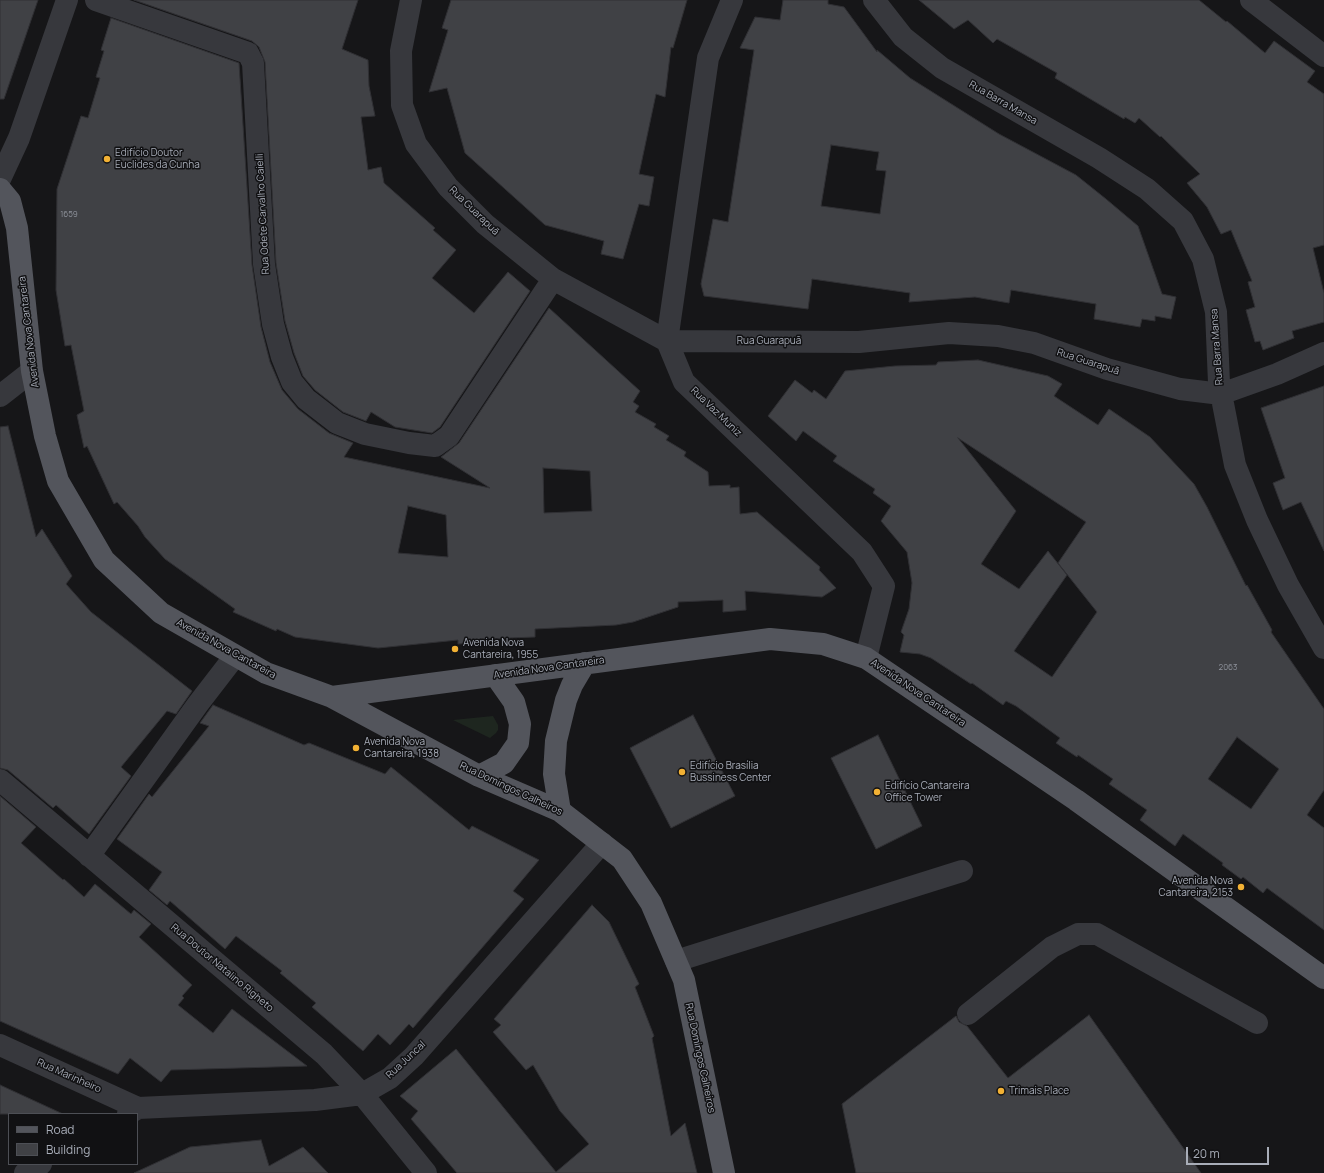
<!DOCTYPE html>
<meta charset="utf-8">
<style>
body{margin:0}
#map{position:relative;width:1324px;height:1173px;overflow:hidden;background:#161618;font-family:Manrope,sans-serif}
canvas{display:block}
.legend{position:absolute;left:8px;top:1113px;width:130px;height:52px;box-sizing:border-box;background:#111113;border:1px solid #4d4f55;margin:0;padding:5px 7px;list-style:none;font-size:12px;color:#a8adb8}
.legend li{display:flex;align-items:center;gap:8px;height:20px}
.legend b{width:20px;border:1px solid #4d4f55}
.scale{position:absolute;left:1186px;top:1147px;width:83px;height:18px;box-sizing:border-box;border:2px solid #a8adb8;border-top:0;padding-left:5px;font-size:12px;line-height:14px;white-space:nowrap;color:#a8adb8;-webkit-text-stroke:3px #111113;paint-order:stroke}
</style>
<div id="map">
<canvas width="1324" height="1173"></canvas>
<ul class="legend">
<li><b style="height:5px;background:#53555c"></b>Road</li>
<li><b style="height:11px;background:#404145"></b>Building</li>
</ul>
<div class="scale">20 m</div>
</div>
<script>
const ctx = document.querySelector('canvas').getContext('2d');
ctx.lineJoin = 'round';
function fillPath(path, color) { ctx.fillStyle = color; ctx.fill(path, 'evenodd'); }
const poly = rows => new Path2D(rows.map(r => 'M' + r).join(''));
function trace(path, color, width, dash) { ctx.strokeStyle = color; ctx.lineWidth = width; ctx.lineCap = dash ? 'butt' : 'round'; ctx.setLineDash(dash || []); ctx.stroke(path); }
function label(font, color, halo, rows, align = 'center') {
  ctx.font = font + ' Manrope,sans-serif'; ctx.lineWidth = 3; ctx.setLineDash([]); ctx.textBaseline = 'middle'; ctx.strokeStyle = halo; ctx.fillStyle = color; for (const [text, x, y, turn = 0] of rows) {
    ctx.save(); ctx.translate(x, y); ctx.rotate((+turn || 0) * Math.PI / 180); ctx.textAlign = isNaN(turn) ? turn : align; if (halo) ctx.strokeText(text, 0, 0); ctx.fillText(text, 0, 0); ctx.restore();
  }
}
fillPath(poly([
 [493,716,498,725,498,730,496,733,490,738,453,720]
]), '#1e261f');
const building = poly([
 [0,0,38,0,4,99,0,99,0,0],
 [134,0,358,0,342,49,368,60,369,86,375,116,361,117,368,170,381,167,384,183,435,228,433,230,456,250,432,278,474,313,508,272,530,291,440,427,432,433,395,427,371,412,366,421,343,412,315,390,303,376,294,353,285,321,276,263,265,62,259,47,252,41,134,0],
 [451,0,687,0,673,48,671,47,665,97,656,94,639,174,654,177,649,206,639,204,623,259,601,254,604,241,545,225,465,153,447,88,429,92,448,30,442,28,451,0],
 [783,0,828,0,828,4,844,7,877,52,877,50,910,78,999,134,1076,175,1106,199,1138,226,1162,294,1176,297,1171,319,1155,316,1155,321,1142,319,1140,327,1094,319,1096,304,1011,290,1009,303,975,297,909,302,910,293,812,279,808,309,704,296,701,284,713,219,728,222,754,50,740,48,755,17,780,20,783,0],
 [831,145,879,152,876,170,886,171,880,214,821,206,831,145],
 [919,0,1199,0,1226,22,1227,21,1265,53,1274,41,1315,71,1307,82,1324,94,1324,245,1313,248,1324,293,1324,322,1292,331,1294,338,1263,350,1260,341,1255,342,1246,310,1255,307,1248,282,1252,281,1231,230,1221,234,1207,207,1187,183,1200,174,1161,136,1160,137,1139,118,1135,123,1125,117,1124,119,1055,78,1057,73,997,39,993,43,968,20,954,29,919,0],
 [111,18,239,63,252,265,261,327,270,362,282,390,298,409,329,433,353,443,344,457,490,488,441,457,459,443,549,308,640,391,633,402,639,406,635,412,656,424,654,427,669,436,666,440,686,452,684,456,708,472,709,486,730,485,730,488,739,487,740,514,757,512,820,567,819,570,836,588,822,597,745,591,746,610,723,612,723,600,678,602,678,607,633,622,616,625,535,629,535,637,484,639,485,642,458,644,458,640,378,648,295,637,277,629,276,631,233,612,235,609,165,559,145,537,138,526,117,502,114,504,87,446,84,448,77,415,84,411,71,345,65,346,56,290,57,189,81,116,88,118,100,78,96,77,104,51,101,50,111,18],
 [543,468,590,471,592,511,544,513,543,468],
 [408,506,446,515,448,557,398,553,408,506],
 [978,360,1048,376,1062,384,1054,396,1098,425,1109,409,1150,437,1194,484,1207,507,1246,586,1247,585,1272,630,1271,632,1324,709,1324,790,1307,815,1324,828,1324,930,1267,888,1263,893,1243,877,1241,879,1222,865,1223,863,1183,834,1175,846,1140,820,1147,810,1109,784,1113,779,1078,755,1077,757,1056,743,1060,738,1016,706,1006,701,1003,705,972,683,971,684,931,658,920,654,900,652,904,635,901,632,909,609,912,583,907,552,881,521,891,506,873,493,875,489,833,461,837,456,803,431,796,441,768,416,795,380,812,393,814,390,826,399,845,371,895,366,936,365,938,362,978,360],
 [958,438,1086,522,1058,563,1097,612,1052,677,1014,651,1067,575,1048,551,1019,589,981,564,1016,511,958,438],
 [1237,737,1279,769,1251,809,1208,779,1237,737],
 [1324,386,1324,551,1301,502,1283,510,1273,483,1285,478,1261,408,1324,386],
 [8,426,36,537,42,529,72,576,66,584,91,612,192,691,176,714,167,711,121,767,131,776,89,834,56,805,53,808,8,770,0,768,0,427,8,426],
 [213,705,304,745,309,743,385,774,391,767,469,830,472,826,539,860,513,891,524,899,413,1028,409,1024,390,1045,378,1034,363,1051,312,1007,316,1003,280,973,282,971,236,936,225,949,170,901,167,905,149,890,162,872,117,839,149,794,152,797,209,726,200,723,213,705],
 [693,715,735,796,671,828,630,748,693,715],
 [878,735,922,826,876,849,831,758,878,735],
 [0,796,36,827,21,843,63,880,64,879,84,897,95,884,131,914,134,910,151,924,139,937,192,985,182,996,184,998,178,1005,213,1033,232,1009,307,1066,171,1070,161,1082,130,1058,118,1074,0,1021,0,796],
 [592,905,609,922,639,984,635,987,654,1036,652,1038,671,1136,685,1123,697,1173,457,1173,411,1119,418,1111,400,1096,456,1049,556,1172,589,1144,560,1111,533,1065,526,1070,493,1032,501,1025,494,1019,592,905],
 [1089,1015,1201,1173,856,1173,842,1104,956,1016,959,1022,967,1026,1008,1078,1089,1015],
 [0,1085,63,1114,0,1114,0,1085],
 [261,1140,269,1166,303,1147,328,1173,134,1173,190,1147,261,1140]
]);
fillPath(building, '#404145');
trace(building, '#303034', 1);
trace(poly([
 [96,0,248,53,253,63,264,264,273,324,282,357,292,382,306,399,337,423,365,434,409,443,435,446,449,436,553,279],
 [411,0,401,51,402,105,416,144,448,187,485,224,553,279,667,341,859,342,949,333,998,336,1034,343,1107,369,1180,389,1221,394,1277,374,1324,353],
 [732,0,708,58,667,341,684,382,862,552,884,586,866,658],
 [874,0,903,37,942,68,1099,158,1147,189,1183,221,1203,259,1216,312,1219,383,1235,465,1257,520,1288,585,1324,648],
 [1251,0,1324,56],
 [0,179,19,138,67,0],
 [0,396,32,371],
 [0,780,324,1054,362,1094,426,1173],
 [89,856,198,704,235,656],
 [676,961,962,871],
 [968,1014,1052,947,1078,934,1097,934,1257,1023],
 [0,1045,138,1108],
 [128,1114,138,1108,315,1100,362,1094,390,1078,414,1056,602,843],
 [25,1173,41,1164]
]), '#37383d', 22);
trace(poly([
 [0,189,10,201,17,228,32,371,45,436,58,481,104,560,161,613,266,673,332,697,770,639,823,644,866,658,1076,800,1324,978],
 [332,697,479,776,560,811,622,859,651,903,684,980,724,1173],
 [479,776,504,763,518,743,520,724,514,702,495,675],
 [560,811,554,774,556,741,566,700,572,685,585,663]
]), '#53555c', 22);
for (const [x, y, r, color] of [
 [107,159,4,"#f2b134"],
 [455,649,4,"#f2b134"],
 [356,748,4,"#f2b134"],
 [682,772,4,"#f2b134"],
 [877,792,4,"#f2b134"],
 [1241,887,4,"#f2b134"],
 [1001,1091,4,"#f2b134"]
]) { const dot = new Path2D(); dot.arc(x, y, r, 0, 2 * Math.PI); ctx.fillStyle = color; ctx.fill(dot); trace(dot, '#111113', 1.5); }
label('8px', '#8e929b', null, [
 ["1659",69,215],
 ["2063",1228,668]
]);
label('10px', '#a8adb8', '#111113', [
 ["Rua Barra Mansa",1003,103,30],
 ["Rua Guarapuã",474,211,44],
 ["Rua Odete Carvalho Caielli",263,214,-93],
 ["Avenida Nova Cantareira",29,332,-97],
 ["Rua Guarapuã",769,341],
 ["Rua Barra Mansa",1217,347,-94],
 ["Rua Guarapuã",1088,362,18],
 ["Rua Vaz Muniz",716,412,44],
 ["Avenida Nova Cantareira",226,649,29],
 ["Avenida Nova Cantareira",549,668,-8],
 ["Avenida Nova Cantareira",918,693,34],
 ["Rua Domingos Calheiros",511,789,25],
 ["Rua Doutor Natalino Righeto",222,968,40],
 ["Rua Domingos Calheiros",700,1058,78],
 ["Rua Juncal",406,1060,-43],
 ["Rua Marinheiro",69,1076,24]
]);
label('10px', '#a8adb8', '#111113', [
 ["Edifício Doutor",115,153],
 ["Euclides da Cunha",115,165],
 ["Avenida Nova",463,643],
 ["Cantareira, 1955",463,655],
 ["Avenida Nova",364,742],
 ["Cantareira, 1938",364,754],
 ["Edifício Brasília",690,766],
 ["Bussiness Center",690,778],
 ["Edifício Cantareira",885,786],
 ["Office Tower",885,798],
 ["Avenida Nova",1233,881,"right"],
 ["Cantareira, 2153",1233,893,"right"],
 ["Trimais Place",1009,1091]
], 'left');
</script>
